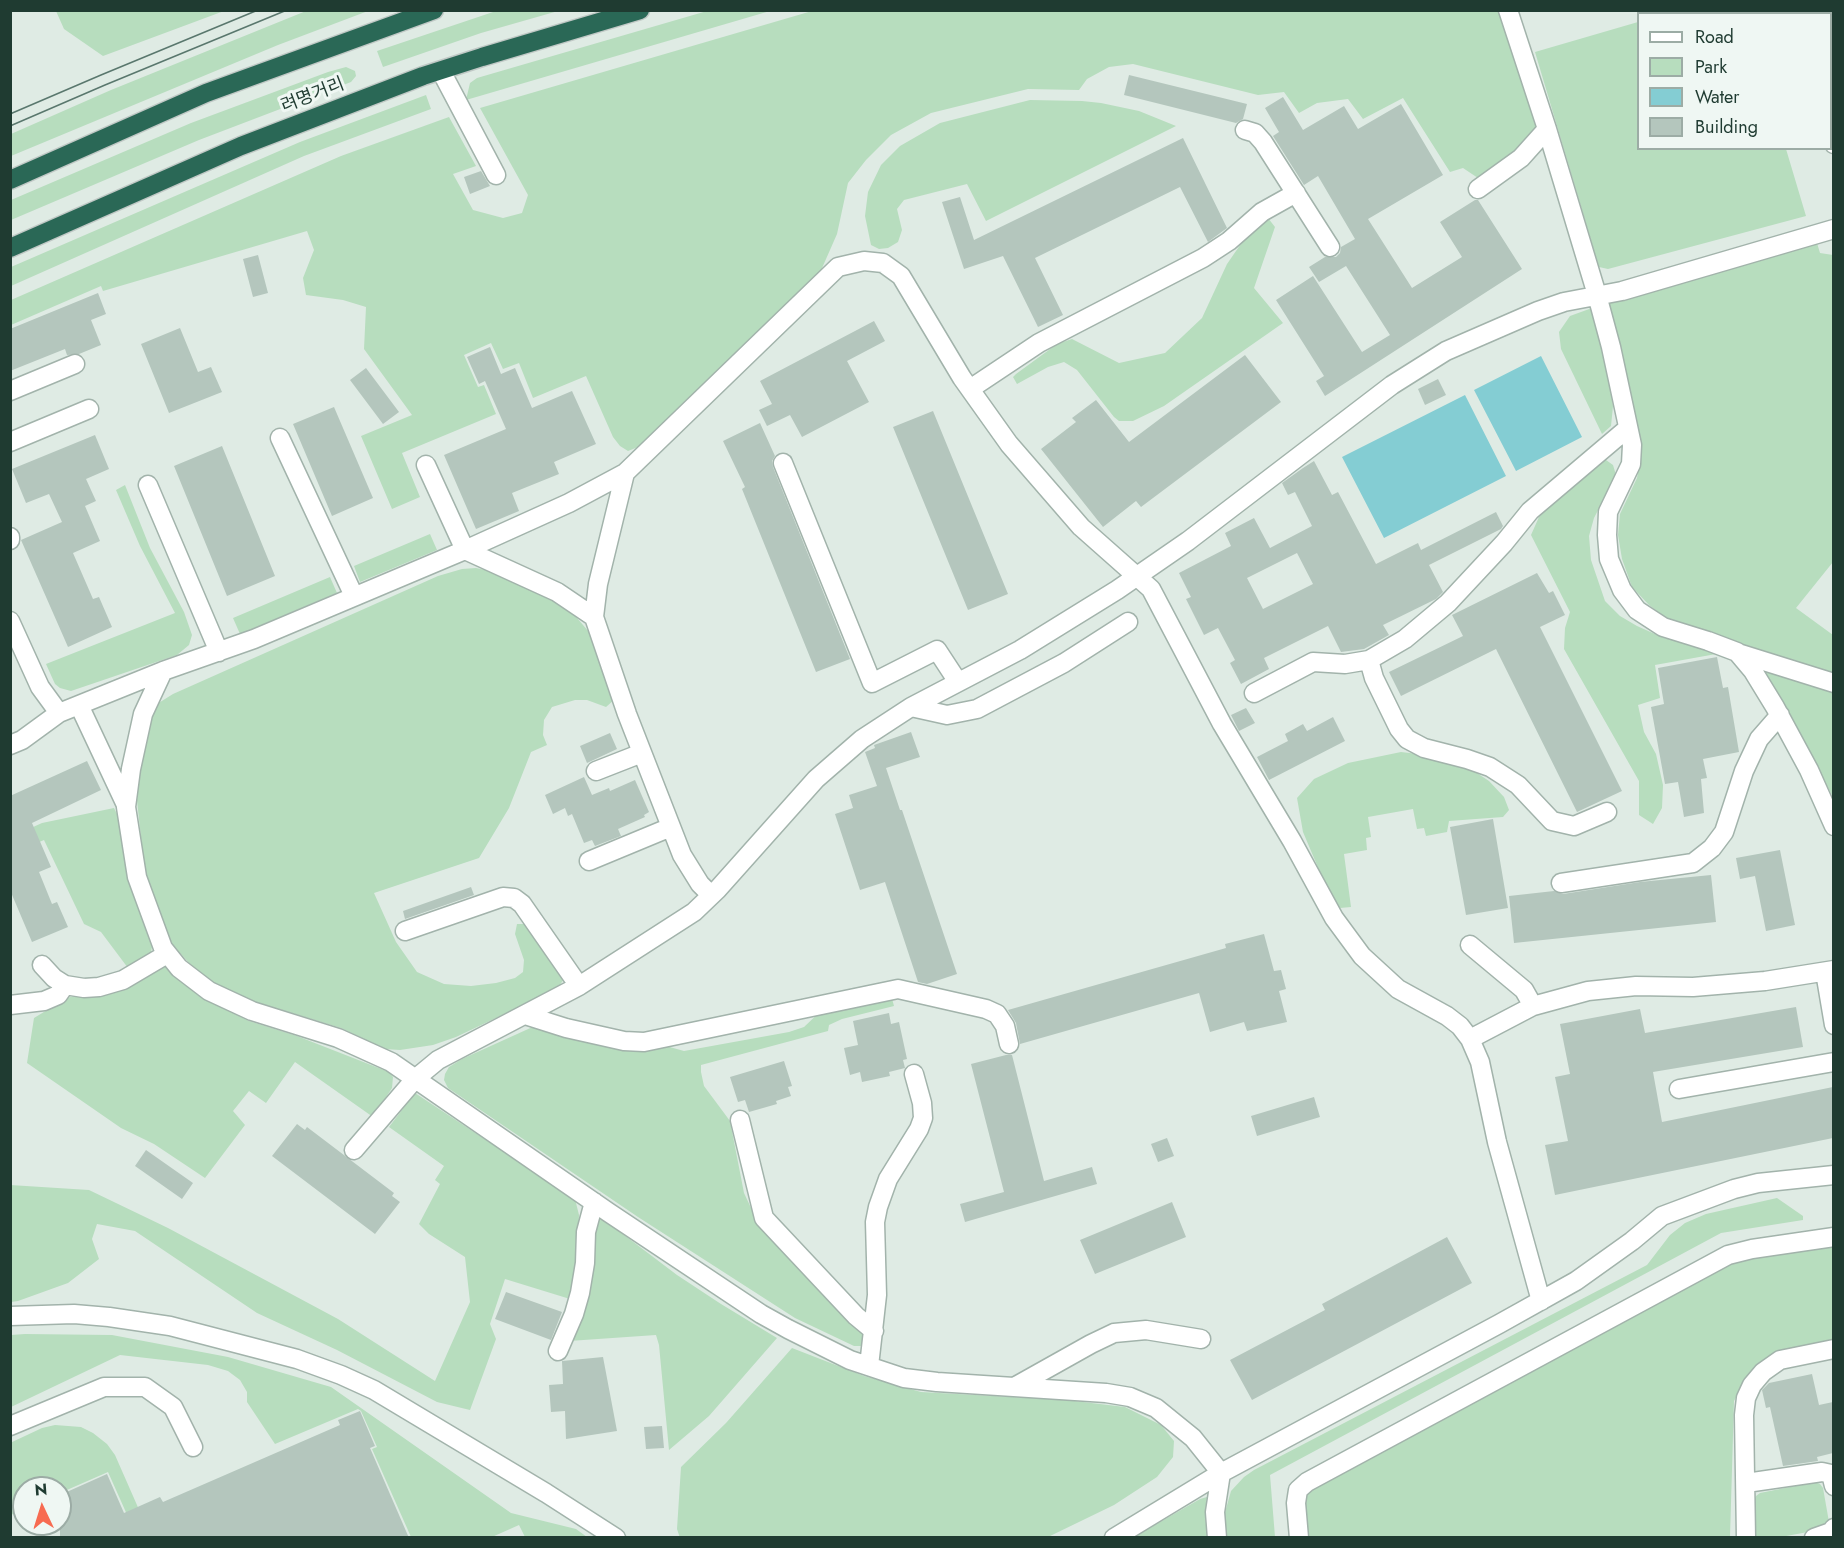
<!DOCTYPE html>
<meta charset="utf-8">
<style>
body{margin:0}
#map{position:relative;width:1844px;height:1548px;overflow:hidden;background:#dfebe4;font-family:Jost,sans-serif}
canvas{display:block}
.frame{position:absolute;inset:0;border:12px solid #1f3b31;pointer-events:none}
.legend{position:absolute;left:1637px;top:12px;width:195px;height:138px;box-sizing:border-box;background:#eff7f3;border:2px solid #9caca5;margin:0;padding:8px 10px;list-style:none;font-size:18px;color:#1f3b31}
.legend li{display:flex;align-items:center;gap:12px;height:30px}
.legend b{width:30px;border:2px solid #9caca5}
.north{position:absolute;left:12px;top:1476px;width:60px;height:60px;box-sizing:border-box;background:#eff7f3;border:2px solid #9caca5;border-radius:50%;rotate:356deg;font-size:16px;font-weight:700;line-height:24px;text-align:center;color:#1f3b31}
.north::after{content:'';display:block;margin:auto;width:21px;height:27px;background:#f76b51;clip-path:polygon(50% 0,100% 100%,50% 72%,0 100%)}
</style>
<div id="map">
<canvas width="1844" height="1548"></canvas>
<div class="frame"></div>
<ul class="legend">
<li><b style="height:8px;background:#fff"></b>Road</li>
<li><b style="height:16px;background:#b7ddbe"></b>Park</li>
<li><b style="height:16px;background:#84cdd3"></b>Water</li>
<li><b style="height:16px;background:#b4c6bd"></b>Building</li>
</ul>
<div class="north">N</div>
</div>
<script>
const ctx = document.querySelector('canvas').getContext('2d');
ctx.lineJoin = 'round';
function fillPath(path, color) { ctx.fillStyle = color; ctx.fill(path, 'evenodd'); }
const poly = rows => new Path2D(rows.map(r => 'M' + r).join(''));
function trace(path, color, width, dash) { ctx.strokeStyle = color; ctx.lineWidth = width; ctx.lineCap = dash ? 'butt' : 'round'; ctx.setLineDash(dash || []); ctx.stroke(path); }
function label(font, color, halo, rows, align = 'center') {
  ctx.font = font + ' Jost,"Noto Sans KR",sans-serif'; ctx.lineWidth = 6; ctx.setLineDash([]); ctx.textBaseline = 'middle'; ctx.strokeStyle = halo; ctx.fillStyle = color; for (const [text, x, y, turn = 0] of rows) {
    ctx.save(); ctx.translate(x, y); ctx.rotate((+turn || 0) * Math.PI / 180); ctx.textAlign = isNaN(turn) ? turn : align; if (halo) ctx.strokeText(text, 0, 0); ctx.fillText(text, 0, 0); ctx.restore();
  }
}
fillPath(poly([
 [499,10,558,11,481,33,383,67,377,51],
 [56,11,224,11,103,56,64,29],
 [306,11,368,11,278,45,11,156,11,134,111,90],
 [707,11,770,11,466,100,470,83,477,78],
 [812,11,1499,11,1536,124,1535,132,1515,151,1478,178,1463,168,1450,172,1403,98,1363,119,1348,99,1317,103,1299,113,1284,92,1258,95,1133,64,1109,67,1087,79,1079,90,1028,89,931,113,891,135,866,160,848,183,837,234,819,275,638,447,628,451,620,446,613,437,586,376,533,398,519,363,503,369,491,343,464,355,478,387,484,385,496,414,402,453,420,497,392,509,361,436,412,415,364,349,366,307,343,300,306,295,303,278,314,250,307,231,103,291,101,286,11,325,11,300,341,156,449,117,476,166,453,174,473,210,503,218,522,213,528,195,480,108],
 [1638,22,1638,148,1786,149,1806,216,1608,269,1599,267,1535,52],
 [346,67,355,71,356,76,351,82,199,140,11,220,11,200,191,123,328,72],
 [426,95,431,109,304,156,11,286,11,267,300,142],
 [1030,100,1082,101,1101,103,1139,111,1176,126,986,221,967,184,904,200,897,209,902,230,898,242,888,248,879,249,871,245,865,216,868,192,881,165,900,146,940,123],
 [1268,218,1275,227,1254,288,1283,323,1164,406,1133,421,1119,421,1114,417,1077,370,1064,362,1048,367,1017,384,1013,377,1016,374,1057,344,1072,339,1119,363,1165,353,1202,318,1227,264,1254,225],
 [1817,243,1820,253,1833,255,1833,562,1796,608,1833,635,1833,674,1757,653,1669,620,1649,605,1632,587,1622,559,1618,535,1620,514,1637,478,1641,457,1635,415,1606,304],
 [1592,308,1603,347,1613,406,1611,426,1602,434,1561,349,1559,332,1570,316],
 [1606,460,1613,465,1616,475,1594,518,1589,536,1591,560,1605,601,1620,616,1637,626,1664,638,1715,649,1716,654,1655,665,1660,698,1638,705,1644,732,1656,754,1663,785,1662,808,1653,824,1639,815,1639,781,1564,649,1565,628,1570,612,1531,535,1539,517,1580,475,1597,461],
 [125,485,150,548,184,612,192,635,189,645,177,655,71,691,60,688,55,684,46,664,175,613,140,546,116,490],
 [430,534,437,550,360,582,354,566],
 [476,568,491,571,556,598,571,611,589,632,614,700,606,707,587,700,575,700,552,707,544,720,543,735,547,745,531,752,509,808,479,858,374,893,396,942,417,972,444,984,471,986,496,983,515,978,523,972,524,960,515,934,517,924,527,924,564,979,557,989,456,1037,433,1045,400,1050,385,1049,341,1028,256,1002,214,983,189,963,173,945,159,918,145,874,137,801,139,768,151,715,157,704,173,694,438,576,462,569],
 [330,577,337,593,240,634,233,618],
 [1764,669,1833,688,1833,798,1833,797],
 [1401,752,1435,756,1468,767,1489,781,1504,797,1509,810,1503,817,1449,821,1447,832,1426,836,1424,828,1417,829,1413,809,1368,817,1371,837,1366,838,1367,850,1344,854,1351,907,1340,908,1333,903,1303,832,1297,798,1314,779,1348,763],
 [114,808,119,818,137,905,152,947,150,958,128,968,101,932,84,924,44,840,11,854,11,837,42,823],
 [165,964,202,998,249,1021,297,1036,389,1072,393,1077,392,1088,373,1117,295,1062,266,1103,249,1091,233,1111,245,1125,205,1178,154,1144,121,1128,27,1063,34,1018,67,998,81,994],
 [891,995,894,1006,842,1019,829,1025,828,1031,701,1065,701,1072,704,1086,730,1121,744,1193,752,1210,762,1226,859,1329,864,1336,864,1346,854,1346,795,1318,638,1217,448,1088,444,1080,445,1074,449,1067,462,1059,537,1025,659,1044,684,1051,789,1032,804,1027,824,1008],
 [415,1093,575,1199,579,1215,577,1271,570,1299,505,1279,490,1324,496,1339,470,1410,437,1402,337,1350,257,1313,135,1231,97,1224,92,1239,99,1259,68,1283,18,1301,11,1302,10,1185,89,1190,168,1228,338,1319,435,1381,470,1302,465,1257,429,1234,419,1224,440,1184,435,1180,444,1166,389,1127],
 [1777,1198,1803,1216,1803,1220,1721,1233,1270,1475,1275,1537,1225,1538,1224,1516,1231,1491,1244,1477,1254,1470,1647,1265,1670,1235,1685,1223,1706,1214],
 [603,1219,677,1275,721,1304,777,1338,709,1416,669,1450,659,1345,656,1335,569,1341,595,1227,598,1220],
 [1833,1245,1833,1344,1748,1376,1734,1401,1730,1537,1305,1537,1303,1501,1305,1493,1730,1262,1753,1257],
 [25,1334,112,1335,228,1357,331,1387,511,1513,576,1529,587,1537,525,1537,519,1525,492,1537,411,1537,372,1449,377,1447,361,1411,358,1409,275,1444,247,1402,247,1392,240,1380,228,1371,208,1365,120,1355,11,1407,11,1335],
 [792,1348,864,1376,921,1392,1066,1400,1125,1407,1161,1425,1174,1441,1173,1457,1157,1477,1114,1505,1048,1537,680,1538,677,1529,681,1467,726,1423],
 [55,1425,81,1427,93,1433,107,1444,115,1455,151,1537,137,1537,108,1472,60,1493,60,1488,24,1488,24,1509,11,1515,10,1443,42,1428],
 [1815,1482,1820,1484,1823,1488,1829,1522,1824,1529,1781,1537,1756,1537,1754,1500,1756,1496,1760,1493],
 [1207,1497,1205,1513,1207,1537,1134,1537,1200,1499]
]), '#b7ddbe');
fillPath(poly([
 [1541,356,1582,437,1516,471,1474,390],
 [1465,395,1506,476,1384,538,1342,457]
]), '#84cdd3');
fillPath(poly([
 [1129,75,1247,104,1243,119,1236,123,1124,95],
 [1283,97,1303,130,1344,106,1358,129,1401,104,1443,175,1368,219,1412,288,1462,257,1440,222,1475,200,1478,200,1522,269,1325,396,1316,381,1324,376,1276,300,1313,276,1362,352,1390,335,1346,266,1319,282,1309,267,1325,257,1336,257,1340,253,1341,247,1355,239,1318,176,1304,185,1273,136,1279,132,1265,108],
 [1183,138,1227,228,1208,242,1180,187,1035,258,1063,315,1038,327,1003,256,964,269,942,202,960,197,974,240],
 [481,171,490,186,470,194,464,177],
 [258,255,268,293,253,297,243,259],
 [98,293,106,314,91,320,101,345,79,354,67,355,65,349,10,371,10,329],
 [874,321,885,341,847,361,869,402,802,437,790,415,767,426,759,410,772,404,760,381],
 [180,328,198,372,211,367,222,392,169,413,141,344],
 [490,347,501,374,515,368,532,408,572,391,596,444,554,462,559,474,512,493,519,511,476,529,444,455,506,429,485,381,479,384,467,357],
 [1245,355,1281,402,1141,507,1136,501,1103,527,1041,449,1076,422,1072,418,1096,400,1129,442],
 [366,368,399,412,383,424,350,380],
 [1438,379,1446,395,1425,405,1418,389],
 [334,407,373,498,332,516,293,424],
 [933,411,1008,594,968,610,893,427],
 [760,423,775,456,772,461,773,467,850,659,816,672,742,489,745,487,723,441],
 [95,435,109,469,86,479,96,501,85,506,100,541,73,553,93,599,99,597,112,627,68,647,21,540,62,522,49,494,26,503,12,469],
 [222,446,275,576,227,596,174,466],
 [1314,461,1332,495,1338,492,1376,564,1418,543,1421,550,1496,512,1503,526,1501,529,1429,565,1443,592,1436,599,1383,625,1389,635,1364,649,1341,652,1328,626,1264,658,1269,669,1241,684,1230,663,1235,660,1218,628,1204,635,1186,599,1191,597,1179,573,1231,546,1225,533,1254,518,1270,548,1312,526,1295,492,1288,495,1282,483,1303,468],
 [1297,553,1313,584,1263,609,1247,578],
 [1537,573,1549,593,1553,591,1565,615,1540,627,1622,791,1577,812,1496,649,1401,696,1389,672,1463,636,1452,615],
 [1717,657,1723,688,1728,687,1739,752,1703,759,1707,778,1701,779,1704,813,1684,817,1678,782,1665,784,1651,707,1664,704,1658,668],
 [1246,708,1255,723,1239,731,1231,715],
 [1333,717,1345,741,1269,780,1257,757,1288,741,1285,734,1303,724,1307,731],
 [911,732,920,757,886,768,900,810,902,810,957,974,927,984,918,982,885,882,860,890,835,814,853,808,849,795,877,786,865,752,875,748,874,745],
 [610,733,617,749,587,763,580,746],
 [87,761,101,790,32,823,51,867,39,872,52,904,57,902,68,927,32,942,10,890,10,796],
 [584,777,592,795,609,788,610,791,635,780,649,812,644,815,645,817,618,829,621,836,595,846,592,840,584,843,572,814,568,816,565,808,553,814,545,795],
 [1493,819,1508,908,1466,915,1450,827],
 [1780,850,1795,925,1766,931,1755,876,1740,879,1736,858],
 [1711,875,1716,922,1514,943,1509,896,1554,891,1563,894,1640,882],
 [471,887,474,895,405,919,403,911],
 [1264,934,1274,971,1281,970,1286,989,1279,991,1287,1022,1247,1031,1244,1022,1210,1032,1199,993,1020,1044,1016,1023,1008,1010,1226,948,1225,944],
 [1796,1007,1803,1047,1653,1072,1662,1122,1833,1087,1833,1138,1555,1195,1545,1145,1568,1141,1555,1077,1570,1074,1560,1024,1640,1009,1645,1033],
 [889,1013,891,1024,899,1022,907,1059,903,1060,905,1068,889,1072,890,1076,862,1082,860,1072,850,1075,844,1048,858,1045,853,1021],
 [1006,1055,1012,1055,1044,1181,1092,1167,1097,1184,965,1222,960,1204,1004,1192,971,1064],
 [784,1061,792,1086,788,1087,791,1096,776,1101,777,1104,749,1112,745,1100,738,1102,730,1077],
 [1314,1097,1320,1117,1257,1136,1251,1116],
 [297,1124,305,1130,307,1127,394,1193,392,1196,400,1202,375,1234,272,1156],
 [1167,1138,1174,1156,1158,1162,1151,1144],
 [146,1150,193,1183,182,1199,135,1166],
 [1172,1202,1186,1237,1095,1274,1080,1240],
 [1447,1237,1472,1283,1252,1400,1230,1360,1325,1310,1322,1304],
 [506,1292,562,1312,551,1340,495,1319],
 [603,1357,617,1431,566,1439,565,1411,551,1412,549,1385,563,1384,562,1361],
 [1812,1374,1819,1405,1833,1402,1833,1453,1817,1457,1818,1461,1783,1466,1770,1407,1766,1408,1762,1390,1769,1383],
 [360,1411,375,1446,370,1448,409,1538,60,1538,60,1495,107,1474,124,1513,160,1497,163,1502,340,1425,338,1420],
 [662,1426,664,1448,646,1449,644,1427]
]), '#b4c6bd');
const minor = poly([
 [1508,10,1547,129,1597,295,1611,347,1632,445,1631,464,1608,512,1607,535,1609,559,1622,590,1637,610,1663,627,1708,641,1737,652,1753,671,1775,707,1809,770,1834,826],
 [1792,10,1793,14],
 [441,71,496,175],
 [1245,130,1255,133,1263,142,1330,247],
 [1830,135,1834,144],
 [1478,189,1521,158,1547,129],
 [970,389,1039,343,1203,258,1229,241,1262,212,1296,193],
 [10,391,75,364],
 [280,438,354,596],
 [10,442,89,409],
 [783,463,872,683,937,650,958,682],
 [426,465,465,550,557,592,594,617,598,584,625,473],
 [148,485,219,652],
 [10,537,10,540],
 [594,617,627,714,682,855,700,884,711,895],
 [10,621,40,687,59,713],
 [1738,653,1834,683],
 [1369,660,1374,678,1399,729,1407,739,1424,748,1467,759,1490,767,1518,785,1552,821,1574,826,1607,812],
 [163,671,143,714,131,769,126,807,137,877,163,948,179,968,209,991,252,1011,338,1038,391,1062,608,1212,761,1314,788,1329,850,1360,904,1378,937,1382,1106,1393,1130,1397,1156,1408,1193,1438,1221,1473,1215,1512,1217,1538],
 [1254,693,1313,662,1345,664,1369,660,1405,639,1448,603,1504,543,1530,511,1628,428],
 [79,705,126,805],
 [911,707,947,715,977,709,1064,663,1128,622],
 [10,745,22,740,59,713,163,671,254,639,465,550,569,503,625,473,838,267,864,261,883,263,901,276,962,378,1009,444,1081,527,1151,589,1222,724,1292,841,1334,918,1362,956,1398,989,1447,1016,1460,1026,1470,1039,1480,1062,1497,1142,1541,1301],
 [596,771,642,753],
 [589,861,671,827],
 [1561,883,1693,863,1712,848,1724,832,1744,771,1759,739,1780,715],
 [405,931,503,897,514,898,522,904,579,986],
 [1470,945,1524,990,1533,1006],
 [42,965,54,978,65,985,84,988,99,987,123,980,167,954],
 [1825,972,1834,1025],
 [10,1005,44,1001,58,995,65,985],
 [525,1015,566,1028,624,1041,644,1042,898,989,986,1009,997,1014,1005,1026,1009,1044],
 [1470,1039,1533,1006,1588,991,1636,986,1693,987,1765,981,1834,970],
 [1679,1089,1834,1062],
 [740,1120,764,1218,856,1316,874,1331],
 [354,1150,415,1079,438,1060,579,986,694,912,717,890,816,779,862,739,911,707,1020,650,1117,590,1188,541,1392,385,1446,351,1538,311,1564,302,1622,291,1834,229],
 [10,1316,74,1314,109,1317,170,1326,297,1359,341,1375,374,1390,546,1493,616,1538],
 [558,1351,574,1314,580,1293,585,1263,586,1232,594,1202],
 [869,1366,877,1295,875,1222,878,1207,888,1179,919,1129,923,1118,922,1103,914,1074],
 [1016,1386,1091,1344,1114,1333,1146,1330,1201,1339],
 [10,1426,104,1387,145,1387,173,1407,193,1447],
 [1746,1483,1822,1472,1831,1474,1834,1486],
 [1114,1538,1221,1473,1499,1324,1576,1281,1632,1241,1662,1216,1734,1189,1758,1183,1834,1175],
 [1299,1538,1296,1503,1298,1490,1307,1482,1728,1255,1752,1249,1834,1237],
 [1746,1538,1744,1415,1746,1398,1752,1385,1763,1372,1780,1360,1834,1349],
 [1814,1538,1831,1532,1834,1528]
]);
const highway = poly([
 [10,180,206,93,434,10],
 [10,248,241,146,423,76,482,57,640,10]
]);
trace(minor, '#a2b3ab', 21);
trace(highway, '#c0c8c5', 21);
trace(minor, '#fff', 18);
trace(highway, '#2a6856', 18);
trace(poly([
 [10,114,101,75,258,10],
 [10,126,105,85,287,10]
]), '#59776d', 1.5);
label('18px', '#1f3b31', '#eff7f3', [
 ["려명거리",313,96,-21]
]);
</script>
